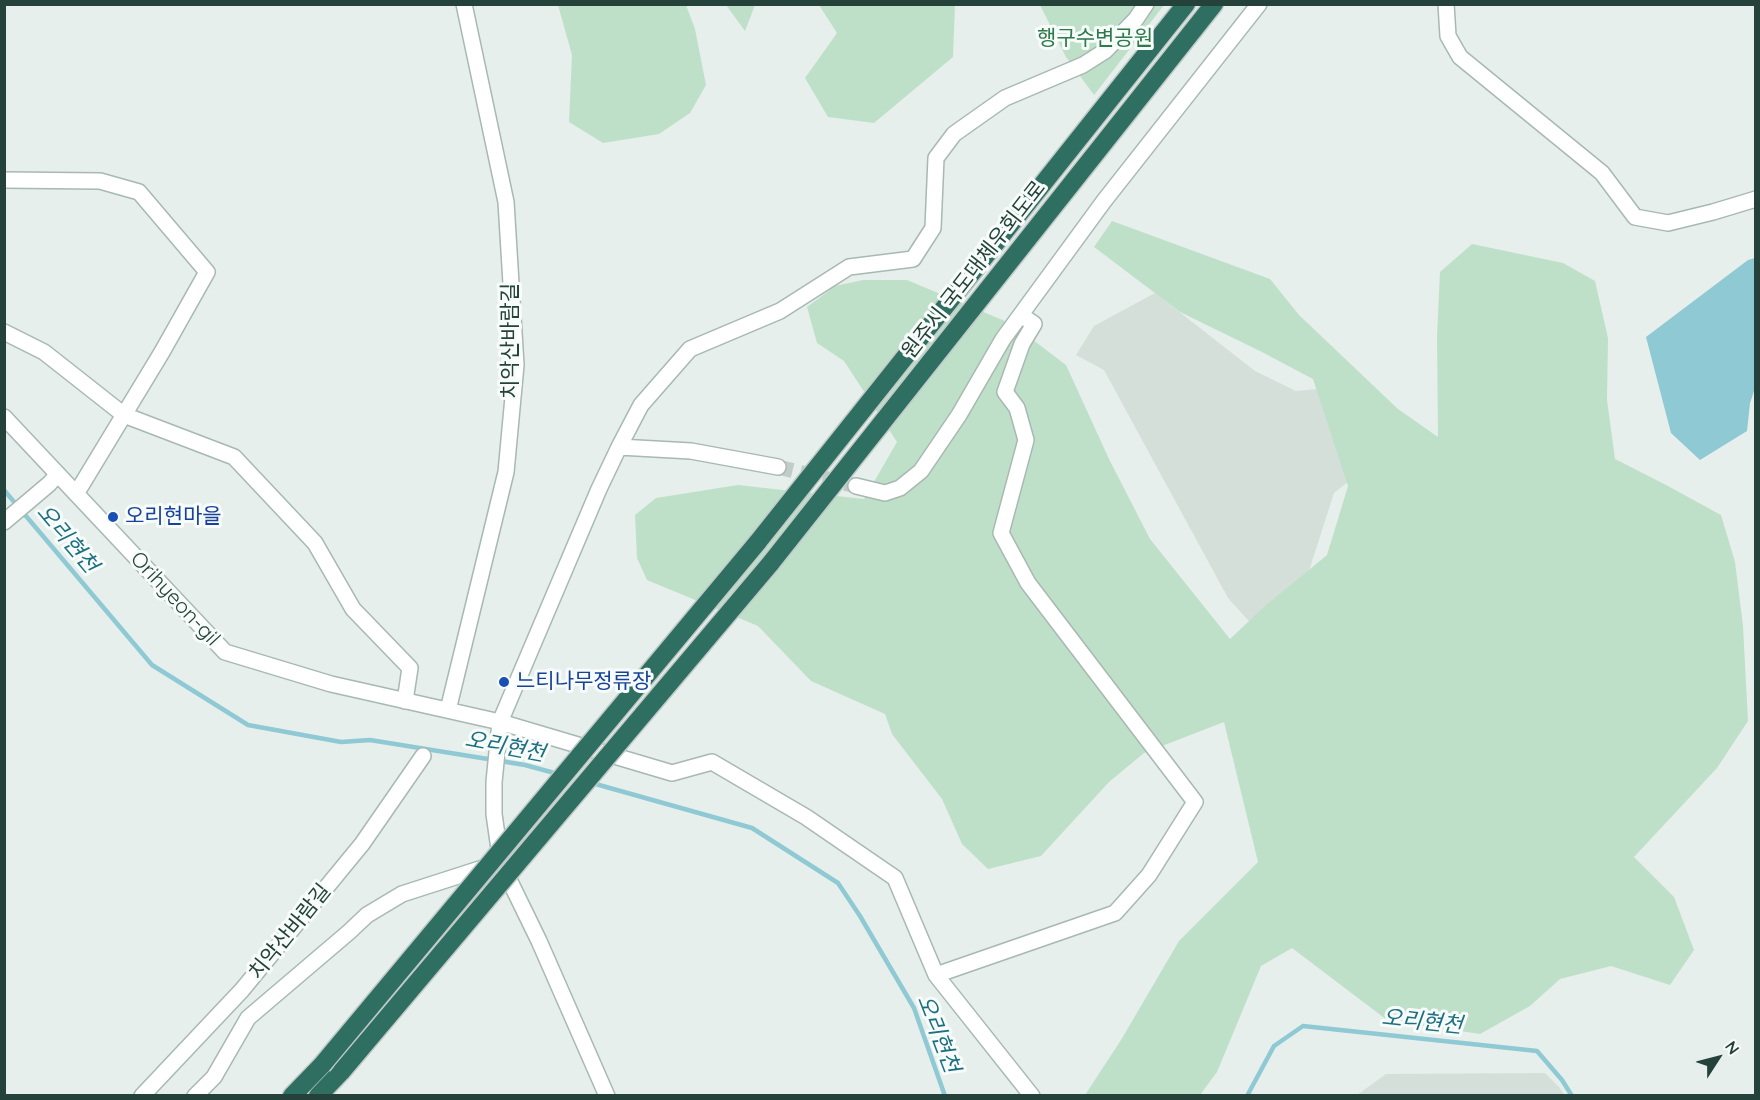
<!DOCTYPE html>
<meta charset="utf-8">
<style>
body{margin:0}
#map{position:relative;width:1760px;height:1100px;overflow:hidden;background:#e6efeb;font-family:Quicksand,sans-serif}
canvas{display:block}
.frame{position:absolute;inset:0;border:6px solid #24423a;pointer-events:none}
.north{position:absolute;left:1688px;top:1028px;width:60px;height:60px;-webkit-text-stroke:4px #f7fbf9;paint-order:stroke;rotate:54deg;font-size:16px;font-weight:700;line-height:24px;text-align:center;color:#24423a}
.north::after{content:'';display:block;margin:auto;width:21px;height:27px;background:#24423a;clip-path:polygon(50% 0,100% 100%,50% 72%,0 100%)}
</style>
<div id="map">
<canvas width="1760" height="1100"></canvas>
<div class="frame"></div>
<div class="north">N</div>
</div>
<script>
const ctx = document.querySelector('canvas').getContext('2d');
ctx.lineJoin = 'round';
function fillPath(path, color) { ctx.fillStyle = color; ctx.fill(path, 'evenodd'); }
const poly = rows => new Path2D(rows.map(r => 'M' + r).join(''));
function trace(path, color, width, dash) { ctx.strokeStyle = color; ctx.lineWidth = width; ctx.lineCap = dash ? 'butt' : 'round'; ctx.setLineDash(dash || []); ctx.stroke(path); }
function label(font, color, halo, rows, align = 'center') {
  ctx.font = font + ' Quicksand,"Noto Sans KR",sans-serif'; ctx.lineWidth = 6; ctx.setLineDash([]); ctx.textBaseline = 'middle'; ctx.strokeStyle = halo; ctx.fillStyle = color; for (const [text, x, y, turn = 0] of rows) {
    ctx.save(); ctx.translate(x, y); ctx.rotate((+turn || 0) * Math.PI / 180); ctx.textAlign = isNaN(turn) ? turn : align; if (halo) ctx.strokeText(text, 0, 0); ctx.fillText(text, 0, 0); ctx.restore();
  }
}
fillPath(poly([
 [1155,293,1255,371,1296,391,1338,387,1359,473,1334,493,1298,605,1257,630,1228,598,1104,370,1076,355,1094,326],
 [1545,1073,1560,1088,1564,1095,1357,1095,1386,1074]
]), '#d4dfda');
fillPath(poly([
 [558,5,686,5,695,29,706,85,690,113,659,134,603,143,569,122,572,55],
 [726,5,755,5,745,31],
 [819,5,955,5,953,57,874,123,828,117,805,78,837,33],
 [1040,5,1164,5,1094,95,1066,57],
 [1112,221,1270,279,1299,315,1398,409,1438,437,1437,336,1440,272,1472,244,1563,263,1595,281,1608,338,1607,400,1615,459,1666,485,1721,515,1735,562,1743,626,1748,721,1717,768,1634,857,1674,897,1694,950,1670,985,1611,966,1560,979,1530,1006,1480,1034,1387,1020,1292,948,1261,966,1217,1072,1200,1095,1085,1095,1121,1040,1179,941,1258,862,1224,722,1144,753,1109,782,1041,856,988,869,962,844,942,799,892,734,885,714,811,681,758,626,647,580,637,558,635,515,656,498,738,485,864,499,897,442,844,361,817,343,807,307,835,286,863,280,907,280,1012,324,1066,365,1109,459,1150,539,1230,639,1265,606,1327,555,1348,486,1313,379,1260,351,1180,312,1094,247]
]), '#bfe0c8');
fillPath(poly([
 [1755,258,1755,388,1750,403,1747,431,1700,460,1671,433,1646,337,1748,260]
]), '#8ec9d4');
trace(poly([
 [4,490,152,665,248,725,341,742,370,740,525,765,558,774],
 [592,783,752,828,838,883,860,916,914,1008,945,1096],
 [1247,1096,1274,1046,1303,1026,1537,1051,1562,1080,1572,1096]
]), '#8ec9d4', 4.5);
trace(poly([
 [778,467,856,486]
]), '#bfccc8', 15, [15, 8]);
const minor = poly([
 [1446,4,1448,36,1460,57,1602,173,1635,217,1668,223,1713,212,1756,199],
 [4,180,100,181,139,192,207,272,162,352,76,494],
 [4,332,44,352,124,415,234,457,315,543,353,609,410,668,405,701],
 [4,417,225,652,331,684,500,722,672,773,712,762,806,817,895,878,936,975,1032,1096],
 [619,447,691,451,778,467],
 [856,486,885,493,900,488,921,471,959,415,1003,339,1104,201,1259,4],
 [4,522,49,484,58,474],
 [448,710,506,472,516,365,506,202,464,4],
 [936,975,1115,913,1149,875,1195,802,1028,583,1001,533,1026,440,1017,408,1005,392,1022,344,1034,324,1021,315],
 [142,1096,242,990,362,844,423,756],
 [195,1096,214,1077,248,1018,349,932,367,915,402,894,489,866],
 [607,1096,539,941,501,863,494,814,494,782,500,722,599,489,619,447,641,405,690,349,780,311,849,267,913,259,933,228,936,158,954,134,1005,98,1083,65,1105,51,1136,19,1146,4]
]);
const highway = poly([
 [757,543,1186,4],
 [770,564,1214,4],
 [292,1096,322,1065],
 [318,1096,342,1071]
]);
trace(minor, '#a8b8b2', 18);
trace(highway, '#c2cac8', 21);
trace(minor, '#fff', 15);
trace(highway, '#2f6f62', 18);
const highwayBridge = poly([
 [322,1065,757,543],
 [342,1071,770,564]
]);
trace(highwayBridge, '#c2cac8', 21, []);
trace(highwayBridge, '#2f6f62', 18);
for (const [x, y, r, color] of [
 [113,517,6,"#1a4fb4"],
 [504,682,6,"#1a4fb4"]
]) { const dot = new Path2D(); dot.arc(x, y, r, 0, 2 * Math.PI); ctx.fillStyle = color; ctx.fill(dot); trace(dot, '#f7fbf9', 2); }
label('21px', '#2d7a4b', '#f7fbf9', [
 ["행구수변공원",1095,39]
]);
label('21px', '#24423a', '#f7fbf9', [
 ["원주시 국도대체우회도로",974,270,-52],
 ["치악산바람길",511,341,-90],
 ["Orihyeon-gil",175,599,47],
 ["치악산바람길",290,932,-51]
]);
label('21px', '#164399', '#f7fbf9', [
 ["오리현마을",125,517],
 ["느티나무정류장",516,682]
], 'left');
label('italic 22px', '#1c6f80', '#f7fbf9', [
 ["오리현천",67,539,50],
 ["오리현천",505,747,11],
 ["오리현천",1422,1022,6],
 ["오리현천",938,1034,69]
]);
</script>
